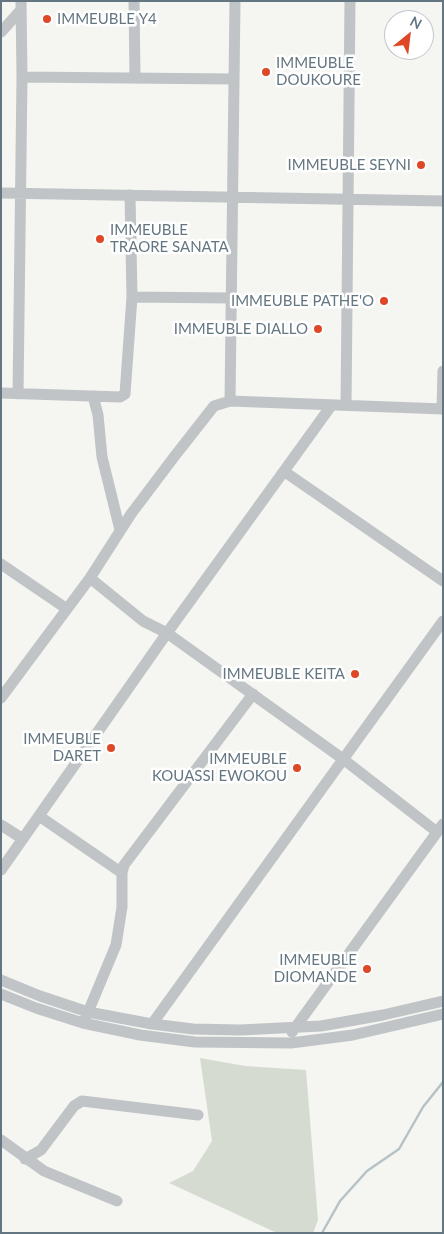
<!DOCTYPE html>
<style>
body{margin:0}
#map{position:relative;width:444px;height:1234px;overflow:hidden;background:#f5f5f1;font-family:Lato,sans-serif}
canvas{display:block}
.frame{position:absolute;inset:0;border:2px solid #647681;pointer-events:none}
.north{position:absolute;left:384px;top:10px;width:50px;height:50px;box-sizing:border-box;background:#fff;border:1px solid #c1c8cd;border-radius:50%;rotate:29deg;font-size:14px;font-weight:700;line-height:20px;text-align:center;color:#647681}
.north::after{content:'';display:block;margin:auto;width:18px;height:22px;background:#de4827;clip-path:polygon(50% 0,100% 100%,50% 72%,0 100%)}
</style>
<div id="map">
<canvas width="444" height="1234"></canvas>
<div class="frame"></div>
<div class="north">N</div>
</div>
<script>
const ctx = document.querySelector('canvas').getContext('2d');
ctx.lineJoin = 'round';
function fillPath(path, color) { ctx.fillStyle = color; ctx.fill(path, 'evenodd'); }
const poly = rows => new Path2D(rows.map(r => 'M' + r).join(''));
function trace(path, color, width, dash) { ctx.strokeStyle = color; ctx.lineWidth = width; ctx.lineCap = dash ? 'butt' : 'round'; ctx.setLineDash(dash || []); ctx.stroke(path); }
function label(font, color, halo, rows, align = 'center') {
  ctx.font = font + ' Lato,sans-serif'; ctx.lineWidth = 5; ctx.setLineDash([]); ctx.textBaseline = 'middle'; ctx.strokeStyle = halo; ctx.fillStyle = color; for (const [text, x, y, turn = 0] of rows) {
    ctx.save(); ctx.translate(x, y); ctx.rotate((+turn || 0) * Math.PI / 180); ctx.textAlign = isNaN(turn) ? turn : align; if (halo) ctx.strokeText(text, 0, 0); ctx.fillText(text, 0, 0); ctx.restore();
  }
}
fillPath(poly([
 [200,1058,245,1066,306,1070,318,1220,313,1233,277,1233,169,1183,193,1171,212,1141]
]), '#d6dbd2');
trace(poly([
 [322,1233,340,1201,367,1171,399,1149,423,1107,443,1082]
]), '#b6c2c6', 2.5);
trace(poly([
 [134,1,135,78],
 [1,32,20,11],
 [22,77,233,79],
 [1,193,443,201],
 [132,297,230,298],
 [1,393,120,397,125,394,132,297,130,195],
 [18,394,22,77,21,1],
 [93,396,98,415,102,457,120,530],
 [230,401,443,409],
 [346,405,350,1],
 [442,409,443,371],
 [285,472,443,581],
 [1,564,67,609],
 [90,578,143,621,167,633,343,759,437,832],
 [1,698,90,578,131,514,174,457,214,406,230,401,235,1],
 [39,816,122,873],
 [1,825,23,839],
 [1,870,167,633,331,406],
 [1,980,40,996,88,1012,152,1024,193,1029,240,1030,321,1026,383,1015,443,1001],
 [1,994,36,1008,83,1023,140,1035,195,1042,291,1043,353,1035,443,1014],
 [86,1017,116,945,122,907,122,873,124,865,253,694],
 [152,1024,443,621],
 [292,1032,443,824],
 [1,1140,44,1171,117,1201],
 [25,1159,41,1150,74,1106,82,1101,198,1115]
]), '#c0c4c7', 11);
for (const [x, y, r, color] of [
 [47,19,5,"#de4827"],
 [266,72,5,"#de4827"],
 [421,165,5,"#de4827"],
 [100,239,5,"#de4827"],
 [384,301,5,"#de4827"],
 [318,329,5,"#de4827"],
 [355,674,5,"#de4827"],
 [111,748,5,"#de4827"],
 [297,768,5,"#de4827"],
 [367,969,5,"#de4827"]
]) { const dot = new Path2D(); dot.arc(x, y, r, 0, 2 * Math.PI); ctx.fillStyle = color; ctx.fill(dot); trace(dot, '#fff', 2); }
label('15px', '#647681', '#fff', [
 ["IMMEUBLE Y4",57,19,"left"],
 ["IMMEUBLE",276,63,"left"],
 ["DOUKOURE",276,80,"left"],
 ["IMMEUBLE SEYNI",411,165],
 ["IMMEUBLE",110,230,"left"],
 ["TRAORE SANATA",110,247,"left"],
 ["IMMEUBLE PATHE'O",374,301],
 ["IMMEUBLE DIALLO",308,329],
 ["IMMEUBLE KEITA",345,674],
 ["IMMEUBLE",101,739],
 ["DARET",101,756],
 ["IMMEUBLE",287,759],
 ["KOUASSI EWOKOU",287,776],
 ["IMMEUBLE",357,960],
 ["DIOMANDE",357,977]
], 'right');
</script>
